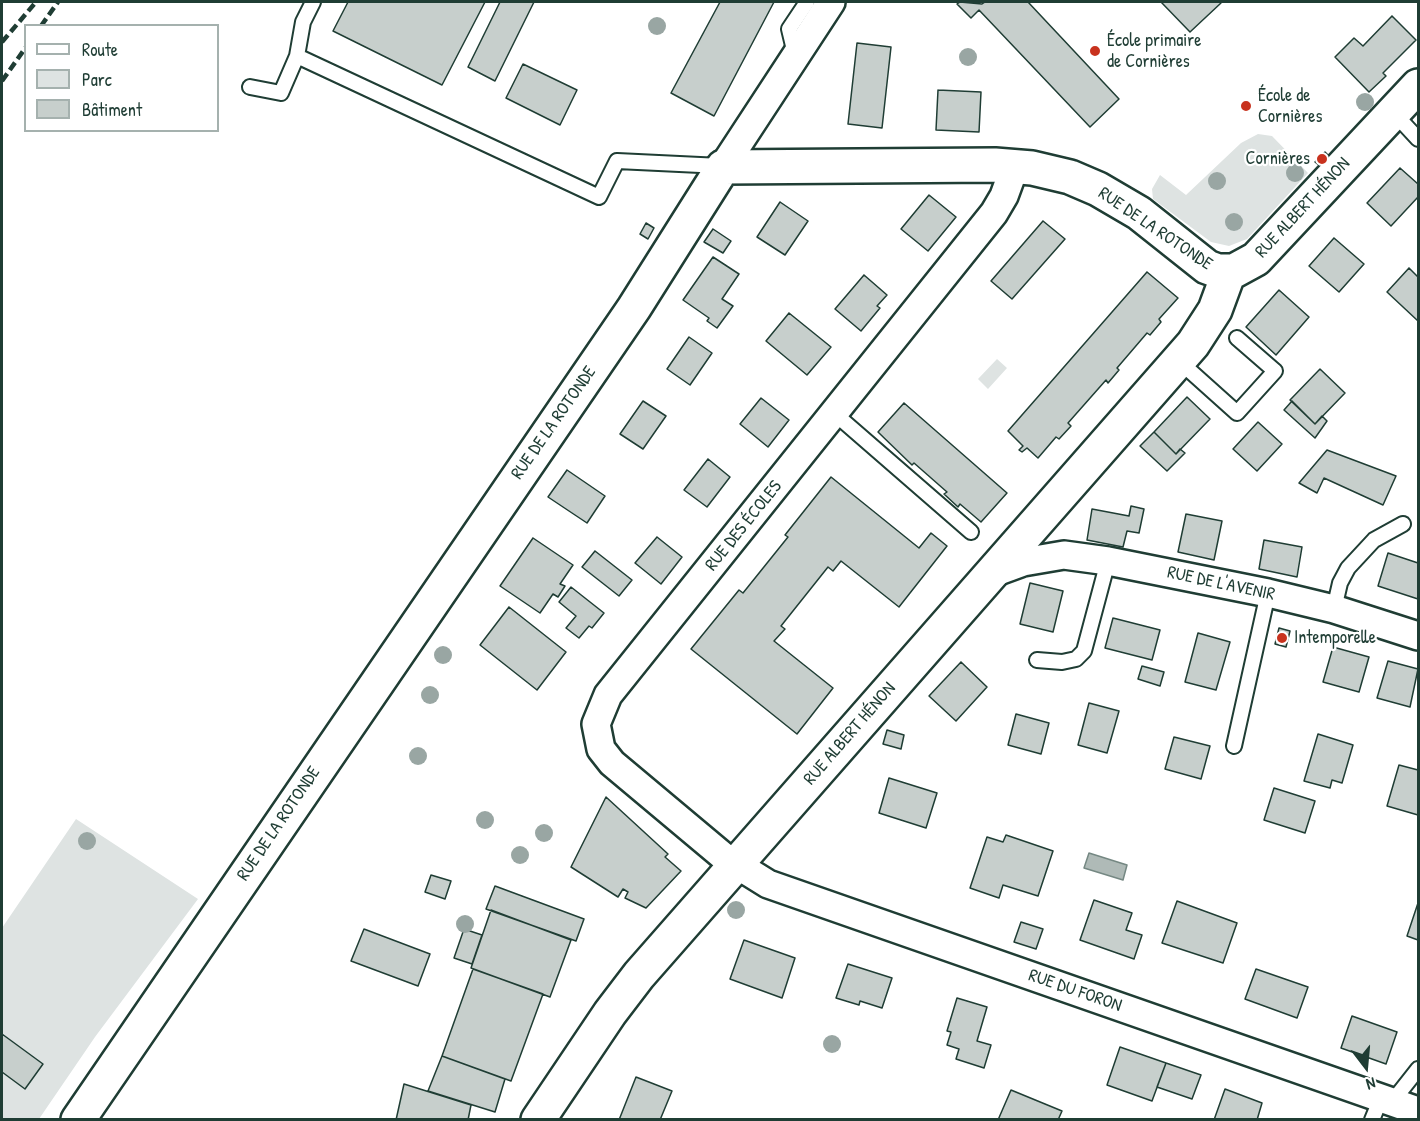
<!DOCTYPE html>
<meta charset="utf-8">
<style>
body{margin:0}
#map{position:relative;width:1420px;height:1121px;overflow:hidden;background:#fff;font-family:"Patrick Hand",sans-serif}
canvas{display:block}
.frame{position:absolute;inset:0;border:3px solid #1f3d34;pointer-events:none}
.legend{position:absolute;left:24px;top:24px;width:195px;height:108px;box-sizing:border-box;background:#fff;border:2px solid #a5b1ae;margin:0;padding:8px 10px;list-style:none;font-size:18px;color:#1f3d34}
.legend li{display:flex;align-items:center;gap:12px;height:30px}
.legend b{width:30px;border:2px solid #a5b1ae}
.north{position:absolute;left:1336px;top:1037px;width:60px;height:60px;-webkit-text-stroke:4px #fff;paint-order:stroke;rotate:164deg;font-size:16px;font-weight:700;line-height:24px;text-align:center;color:#1f3d34}
.north::after{content:'';display:block;margin:auto;width:21px;height:27px;background:#1f3d34;clip-path:polygon(50% 0,100% 100%,50% 72%,0 100%)}
</style>
<div id="map">
<canvas width="1420" height="1121"></canvas>
<div class="frame"></div>
<ul class="legend">
<li><b style="height:8px;background:#fff"></b>Route</li>
<li><b style="height:16px;background:#dee3e2"></b>Parc</li>
<li><b style="height:16px;background:#c7cfcc"></b>Bâtiment</li>
</ul>
<div class="north">N</div>
</div>
<script>
const ctx = document.querySelector('canvas').getContext('2d');
ctx.lineJoin = 'round';
function fillPath(path, color) { ctx.fillStyle = color; ctx.fill(path, 'evenodd'); }
const poly = rows => new Path2D(rows.map(r => 'M' + r).join(''));
function trace(path, color, width, dash) { ctx.strokeStyle = color; ctx.lineWidth = width; ctx.lineCap = dash ? 'butt' : 'round'; ctx.setLineDash(dash || []); ctx.stroke(path); }
function label(font, color, halo, rows, align = 'center') {
  ctx.font = font + ' "Patrick Hand",sans-serif'; ctx.lineWidth = 4.5; ctx.setLineDash([]); ctx.textBaseline = 'middle'; ctx.strokeStyle = halo; ctx.fillStyle = color; for (const [text, x, y, turn = 0] of rows) {
    ctx.save(); ctx.translate(x, y); ctx.rotate((+turn || 0) * Math.PI / 180); ctx.textAlign = isNaN(turn) ? turn : align; if (halo) ctx.strokeText(text, 0, 0); ctx.fillText(text, 0, 0); ctx.restore();
  }
}
fillPath(poly([
 [1258,134,1272,136,1308,173,1247,239,1229,246,1211,242,1153,199,1152,189,1160,175,1186,195,1241,143],
 [997,359,1007,368,988,389,978,379],
 [76,819,198,899,95,1037,39,1119,2,1119,2,928]
]), '#dee3e2');
const water = poly([
 [1089,853,1127,865,1123,880,1084,868,1089,853]
]);
fillPath(water, '#afbab7');
trace(water, '#758883', 1.5);
const building = poly([
 [348,2,485,2,442,85,333,31,348,2],
 [500,2,534,2,495,81,468,67,500,2],
 [720,2,774,2,714,116,671,93,720,2],
 [960,2,982,4,985,2,1028,2,1119,99,1090,127,979,10,971,18,957,4,960,2],
 [1161,2,1219,2,1221,3,1190,32,1161,2],
 [1392,16,1416,40,1383,73,1386,76,1369,92,1335,57,1354,38,1363,46,1392,16],
 [857,43,891,47,882,128,848,124,857,43],
 [523,64,577,90,560,125,506,98,523,64],
 [938,90,981,92,979,132,936,130,938,90],
 [1325,152,1329,156,1320,166,1315,162,1325,152],
 [1400,168,1418,184,1418,197,1391,226,1367,203,1400,168],
 [929,195,956,217,928,251,901,229,929,195],
 [780,202,808,221,785,255,757,237,780,202],
 [1043,221,1065,239,1012,299,991,281,1043,221],
 [646,223,654,228,648,239,640,234,646,223],
 [713,229,731,241,723,253,704,242,713,229],
 [1334,238,1364,264,1339,292,1309,266,1334,238],
 [713,257,739,274,722,299,733,306,717,328,707,321,709,318,683,300,713,257],
 [1409,268,1418,277,1418,321,1387,292,1409,268],
 [1147,272,1178,298,1159,319,1161,322,1150,335,1147,333,1117,368,1119,370,1108,383,1106,380,1068,423,1071,426,1059,439,1056,437,1038,458,1027,448,1022,452,1019,450,1023,446,1008,431,1147,272],
 [864,275,887,295,877,306,880,308,861,331,835,309,864,275],
 [1279,290,1309,317,1276,355,1246,327,1279,290],
 [789,313,831,347,807,375,766,341,789,313],
 [689,337,712,353,690,385,667,369,689,337],
 [1320,369,1345,393,1315,424,1290,400,1320,369],
 [1187,397,1210,419,1176,454,1154,432,1187,397],
 [761,398,789,420,768,447,740,424,761,398],
 [643,401,666,416,643,449,620,434,643,401],
 [1292,401,1315,424,1322,416,1327,421,1315,438,1284,410,1292,401],
 [904,403,1007,493,981,522,960,504,958,507,944,494,947,492,914,463,912,465,878,432,904,403],
 [1258,422,1282,444,1257,471,1233,449,1258,422],
 [1154,432,1176,454,1180,449,1185,453,1167,471,1140,446,1154,432],
 [1327,450,1396,476,1383,505,1324,478,1317,493,1299,483,1327,450],
 [708,459,730,477,707,507,684,490,708,459],
 [567,470,605,496,587,523,548,497,567,470],
 [831,477,919,548,931,533,947,546,899,607,841,561,833,571,828,567,781,626,785,629,774,641,833,688,797,734,691,649,739,590,743,593,788,537,785,535,831,477],
 [1131,506,1144,509,1139,533,1127,531,1123,547,1087,540,1092,509,1129,516,1131,506],
 [1186,514,1222,521,1214,560,1178,552,1186,514],
 [657,537,682,557,661,584,635,563,657,537],
 [533,538,573,565,560,584,565,586,558,597,553,594,540,613,500,586,533,538],
 [1264,540,1302,547,1297,577,1259,569,1264,540],
 [595,551,632,580,619,596,582,567,595,551],
 [1388,553,1418,563,1418,599,1378,586,1388,553],
 [1030,583,1063,591,1053,632,1020,624,1030,583],
 [571,587,604,613,592,628,589,626,579,638,566,628,576,616,559,602,571,587],
 [509,607,566,652,537,690,480,645,509,607],
 [1113,618,1160,630,1152,660,1105,648,1113,618],
 [1279,628,1290,631,1286,647,1275,644,1279,628],
 [1198,633,1230,642,1216,690,1185,682,1198,633],
 [1333,647,1369,657,1359,692,1323,682,1333,647],
 [1388,661,1418,669,1410,707,1377,698,1388,661],
 [961,662,987,687,956,721,929,696,961,662],
 [1142,666,1164,672,1160,686,1138,679,1142,666],
 [1089,703,1119,711,1107,753,1078,745,1089,703],
 [1016,714,1049,723,1041,754,1008,745,1016,714],
 [887,730,904,735,901,749,883,744,887,730],
 [1318,734,1353,745,1342,783,1332,780,1330,788,1304,781,1318,734],
 [1174,737,1210,746,1201,779,1165,769,1174,737],
 [1399,765,1418,770,1418,815,1387,806,1399,765],
 [889,778,937,793,926,828,879,813,889,778],
 [1274,788,1315,801,1305,833,1264,820,1274,788],
 [606,797,668,854,665,857,681,871,646,908,625,898,628,892,623,889,618,897,571,867,606,797],
 [1006,835,1053,851,1038,896,1003,885,999,898,970,888,987,837,1003,842,1006,835],
 [431,875,451,881,445,899,425,892,431,875],
 [495,886,584,919,576,941,486,909,495,886],
 [1094,900,1132,913,1126,930,1142,935,1134,959,1080,940,1094,900],
 [1177,901,1237,923,1223,963,1162,943,1177,901],
 [1418,903,1418,940,1407,936,1418,903],
 [491,910,571,940,550,997,471,968,491,910],
 [1021,922,1043,929,1036,949,1014,942,1021,922],
 [364,929,430,954,418,986,351,961,364,929],
 [464,929,482,935,472,964,454,958,464,929],
 [744,940,795,958,782,998,730,979,744,940],
 [848,964,892,978,882,1008,860,1001,859,1005,836,998,848,964],
 [473,969,543,994,511,1081,442,1056,473,969],
 [1256,969,1308,987,1297,1018,1245,999,1256,969],
 [957,998,987,1007,977,1041,991,1045,984,1068,956,1059,959,1049,947,1045,951,1032,947,1031,957,998],
 [1352,1016,1397,1032,1386,1064,1341,1048,1352,1016],
 [2,1034,43,1064,25,1089,2,1072,2,1034],
 [1120,1047,1166,1063,1152,1101,1107,1085,1120,1047],
 [442,1056,505,1079,495,1112,428,1091,442,1056],
 [1166,1063,1201,1075,1192,1099,1157,1087,1166,1063],
 [636,1077,672,1091,660,1120,619,1120,636,1077],
 [404,1084,471,1105,468,1120,396,1120,404,1084],
 [1225,1089,1262,1103,1257,1120,1214,1120,1225,1089],
 [1011,1090,1062,1111,1058,1120,998,1120,1011,1090]
]);
fillPath(building, '#c7cfcc');
trace(building, '#1f3d34', 1.5);
const lane = poly([
 [795,54,789,29,807,2],
 [297,56,599,197,617,161,721,166],
 [250,87,281,93,297,56,303,22,313,2],
 [1393,112,1418,139],
 [1179,361,1237,413,1275,371,1237,338],
 [834,413,971,532],
 [1334,609,1340,583,1348,568,1374,540,1403,524],
 [1037,660,1062,662,1076,659,1084,651,1108,561],
 [1234,746,1268,593],
 [1392,1102,1418,1069],
 [1372,1120,1381,1098]
]);
const street = poly([
 [1015,166,1004,196,994,213,608,695,596,724,601,749,612,763,723,856,768,884,1418,1111],
 [723,167,831,2],
 [993,573,1023,562,1064,555,1108,561,1268,593,1334,609,1418,636]
]);
const secondary = poly([
 [78,1120,634,308,723,167,995,165,1032,168,1070,177,1098,189,1139,213,1207,267,1218,271,1234,271,1256,259,1418,86],
 [538,1120,610,1013,639,975,1193,344,1215,310,1229,272]
]);
trace(lane, '#1f3d34', 18);
trace(street, '#1f3d34', 32);
trace(secondary, '#1f3d34', 38);
trace(lane, '#fff', 14);
trace(street, '#fff', 27);
trace(secondary, '#fff', 33);
trace(poly([
 [41,26,58,2],
 [2,42,36,2],
 [2,81,26,47]
]), '#1f3d34', 4.5, [9, 4.5]);
ctx.fillStyle = '#99a6a3';
for (const [x, y] of [
 [657,26],
 [968,57],
 [1365,102],
 [1295,173],
 [1217,181],
 [1234,222],
 [443,655],
 [430,695],
 [418,756],
 [485,820],
 [544,833],
 [87,841],
 [520,855],
 [736,910],
 [465,924],
 [832,1044]
]) { ctx.beginPath(); ctx.arc(x, y, 9, 0, 2 * Math.PI); ctx.fill(); }
for (const [x, y, r, color] of [
 [1095,51,6,"#c8321e"],
 [1246,106,6,"#c8321e"],
 [1322,159,6,"#c8321e"],
 [1282,638,6,"#c8321e"]
]) { const dot = new Path2D(); dot.arc(x, y, r, 0, 2 * Math.PI); ctx.fillStyle = color; ctx.fill(dot); trace(dot, '#fff', 2); }
label('18px', '#1f3d34', '#fff', [
 ["École primaire",1107,41],
 ["de Cornières",1107,62],
 ["École de",1258,96],
 ["Cornières",1258,117],
 ["Cornières",1310,159,"right"],
 ["Intemporelle",1294,638]
], 'left');
label('18px', '#1f3d34', '#fff', [
 ["RUE ALBERT HÉNON",1303,208,-47],
 ["RUE DE LA ROTONDE",1155,229,34],
 ["RUE DE LA ROTONDE",554,423,-55],
 ["RUE DES ÉCOLES",744,526,-51],
 ["RUE DE L'AVENIR",1221,584,12],
 ["RUE ALBERT HÉNON",850,734,-49],
 ["RUE DE LA ROTONDE",279,824,-56],
 ["RUE DU FORON",1075,991,19]
]);
</script>
